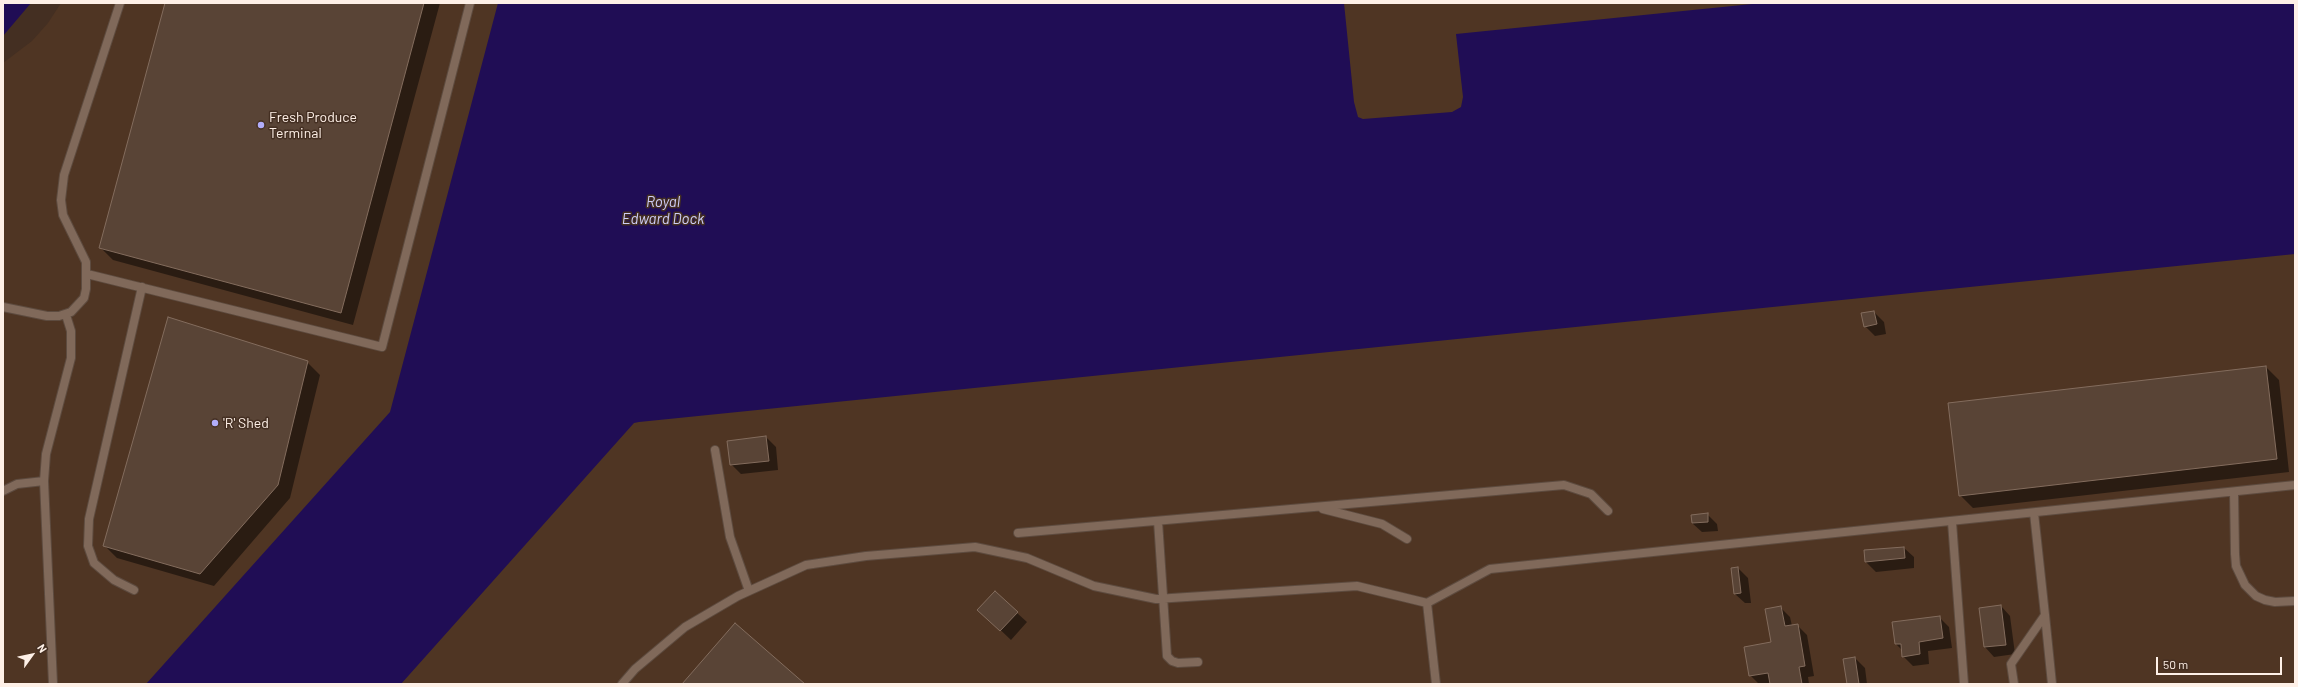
<!DOCTYPE html>
<style>
body{margin:0}
#map{position:relative;width:2298px;height:687px;overflow:hidden;background:#442f22;font-family:Barlow,sans-serif}
canvas{display:block}
.frame{position:absolute;inset:0;border:4px solid #fef0e7;pointer-events:none}
.north{position:absolute;left:12px;top:635px;width:40px;height:40px;-webkit-text-stroke:3px #442f22;paint-order:stroke;rotate:57deg;font-size:11px;font-weight:700;line-height:16px;text-align:center;color:#fef0e7}
.north::after{content:'';display:block;margin:auto;width:14px;height:18px;background:#fef0e7;clip-path:polygon(50% 0,100% 100%,50% 72%,0 100%)}
.scale{position:absolute;left:2156px;top:657px;width:126px;height:18px;box-sizing:border-box;border:2px solid #fef0e7;border-top:0;padding-left:5px;font-size:12px;line-height:14px;white-space:nowrap;color:#fef0e7;-webkit-text-stroke:3px #442f22;paint-order:stroke}
</style>
<div id="map">
<canvas width="2298" height="687"></canvas>
<div class="frame"></div>
<div class="north">N</div>
<div class="scale">50 m</div>
</div>
<script>
const ctx = document.querySelector('canvas').getContext('2d');
ctx.lineJoin = 'round';
function fillPath(path, color) { ctx.fillStyle = color; ctx.fill(path, 'evenodd'); }
const poly = rows => new Path2D(rows.map(r => 'M' + r).join(''));
function trace(path, color, width, dash) { ctx.strokeStyle = color; ctx.lineWidth = width; ctx.lineCap = dash ? 'butt' : 'round'; ctx.setLineDash(dash || []); ctx.stroke(path); }
function label(font, color, halo, rows, align = 'center') {
  ctx.font = font + ' Barlow,sans-serif'; ctx.lineWidth = 3; ctx.setLineDash([]); ctx.textBaseline = 'middle'; ctx.strokeStyle = halo; ctx.fillStyle = color; for (const [text, x, y, turn = 0] of rows) {
    ctx.save(); ctx.translate(x, y); ctx.rotate((+turn || 0) * Math.PI / 180); ctx.textAlign = isNaN(turn) ? turn : align; if (halo) ctx.strokeText(text, 0, 0); ctx.fillText(text, 0, 0); ctx.restore();
  }
}
fillPath(poly([
 [61,3,2295,3,2295,684,3,684,3,63,32,41,48,23]
]), '#4f3523');
fillPath(poly([
 [3,3,31,3,3,36],
 [498,3,1344,3,1354,102,1358,117,1363,119,1452,112,1461,107,1463,97,1456,34,1762,3,2295,3,2295,254,639,422,634,423,401,684,146,684,390,412]
]), '#200d55');
fillPath(poly([
 [166,3,440,3,353,325,113,260,100,247],
 [1874,312,1884,322,1886,334,1875,336,1865,326],
 [307,362,320,375,290,498,214,586,117,558,104,545],
 [2266,367,2279,380,2289,472,1973,508,1960,495],
 [766,437,776,447,778,470,741,474,731,464],
 [1707,514,1717,524,1718,531,1702,532,1692,523],
 [1904,548,1914,557,1914,568,1876,572,1866,562],
 [1738,568,1748,578,1751,603,1745,603,1735,594],
 [2001,606,2010,616,2015,654,1994,657,1985,647],
 [1780,607,1790,617,1792,626,1797,625,1807,635,1814,676,1808,677,1809,684,1759,684,1750,675,1772,643],
 [1017,613,1027,622,1011,640,989,619],
 [1939,617,1949,627,1952,648,1928,651,1929,664,1913,666,1903,656,1902,650,1896,644],
 [1855,658,1865,668,1867,684,1848,684]
]), '#0007');
const building = poly([
 [165,3,424,3,341,313,99,248,165,3],
 [1874,311,1877,324,1864,327,1861,313,1874,311],
 [168,317,308,361,278,485,200,574,103,546,168,317],
 [2266,366,2277,459,1959,496,1948,403,2266,366],
 [766,436,769,461,730,465,727,441,766,436],
 [1708,513,1708,522,1692,523,1691,515,1708,513],
 [1904,547,1905,558,1865,562,1864,550,1904,547],
 [1738,567,1741,593,1734,594,1731,568,1738,567],
 [995,591,1018,612,1000,631,977,610,995,591],
 [2001,605,2006,645,1984,647,1979,608,2001,605],
 [1781,606,1785,626,1798,624,1805,666,1799,667,1802,684,1770,684,1768,673,1749,676,1744,647,1771,642,1765,609,1781,606],
 [1940,616,1943,638,1919,642,1920,654,1902,657,1901,644,1895,644,1892,622,1940,616],
 [735,623,805,684,682,684,735,623],
 [1855,657,1859,684,1847,684,1843,659,1855,657]
]);
fillPath(building, '#594436');
trace(building, '#836c5d', 1);
const service = poly([
 [87,274,382,347,470,3],
 [3,307,47,316,59,316,71,312,84,298,86,289,86,262,63,215,61,200,64,175,120,3],
 [715,450,730,537,749,591],
 [44,481,46,454,71,358,71,331,66,315],
 [3,491,17,484,44,481,53,684],
 [2234,492,2235,554,2236,566,2245,585,2256,596,2265,600,2275,602,2295,601],
 [1323,509,1382,524,1407,539],
 [1158,521,1167,656,1172,661,1178,663,1198,662],
 [1952,522,1964,684],
 [1018,533,1564,485,1591,494,1608,511],
 [134,590,114,580,94,563,88,546,89,519,142,287],
 [1427,603,1490,569,2295,485],
 [2045,615,2052,684],
 [622,684,635,669,685,627,738,596,806,565,866,556,975,547,1027,558,1094,586,1156,599,1357,586,1427,603,1436,684],
 [2014,684,2011,664,2045,615,2034,513]
]);
trace(service, '#5d4b3f', 10);
trace(service, '#80695a', 8);
for (const [x, y, r, color] of [
 [261,125,4,"#b1adfa"],
 [215,423,4,"#b1adfa"]
]) { const dot = new Path2D(); dot.arc(x, y, r, 0, 2 * Math.PI); ctx.fillStyle = color; ctx.fill(dot); trace(dot, '#442f22', 1.5); }
label('14px', '#fef0e7', '#442f22', [
 ["Fresh Produce",269,117],
 ["Terminal",269,133],
 ["'R' Shed",223,423]
], 'left');
label('italic 15px', '#cecdf8', '#442f22', [
 ["Royal",663,202],
 ["Edward Dock",663,219]
]);
</script>
